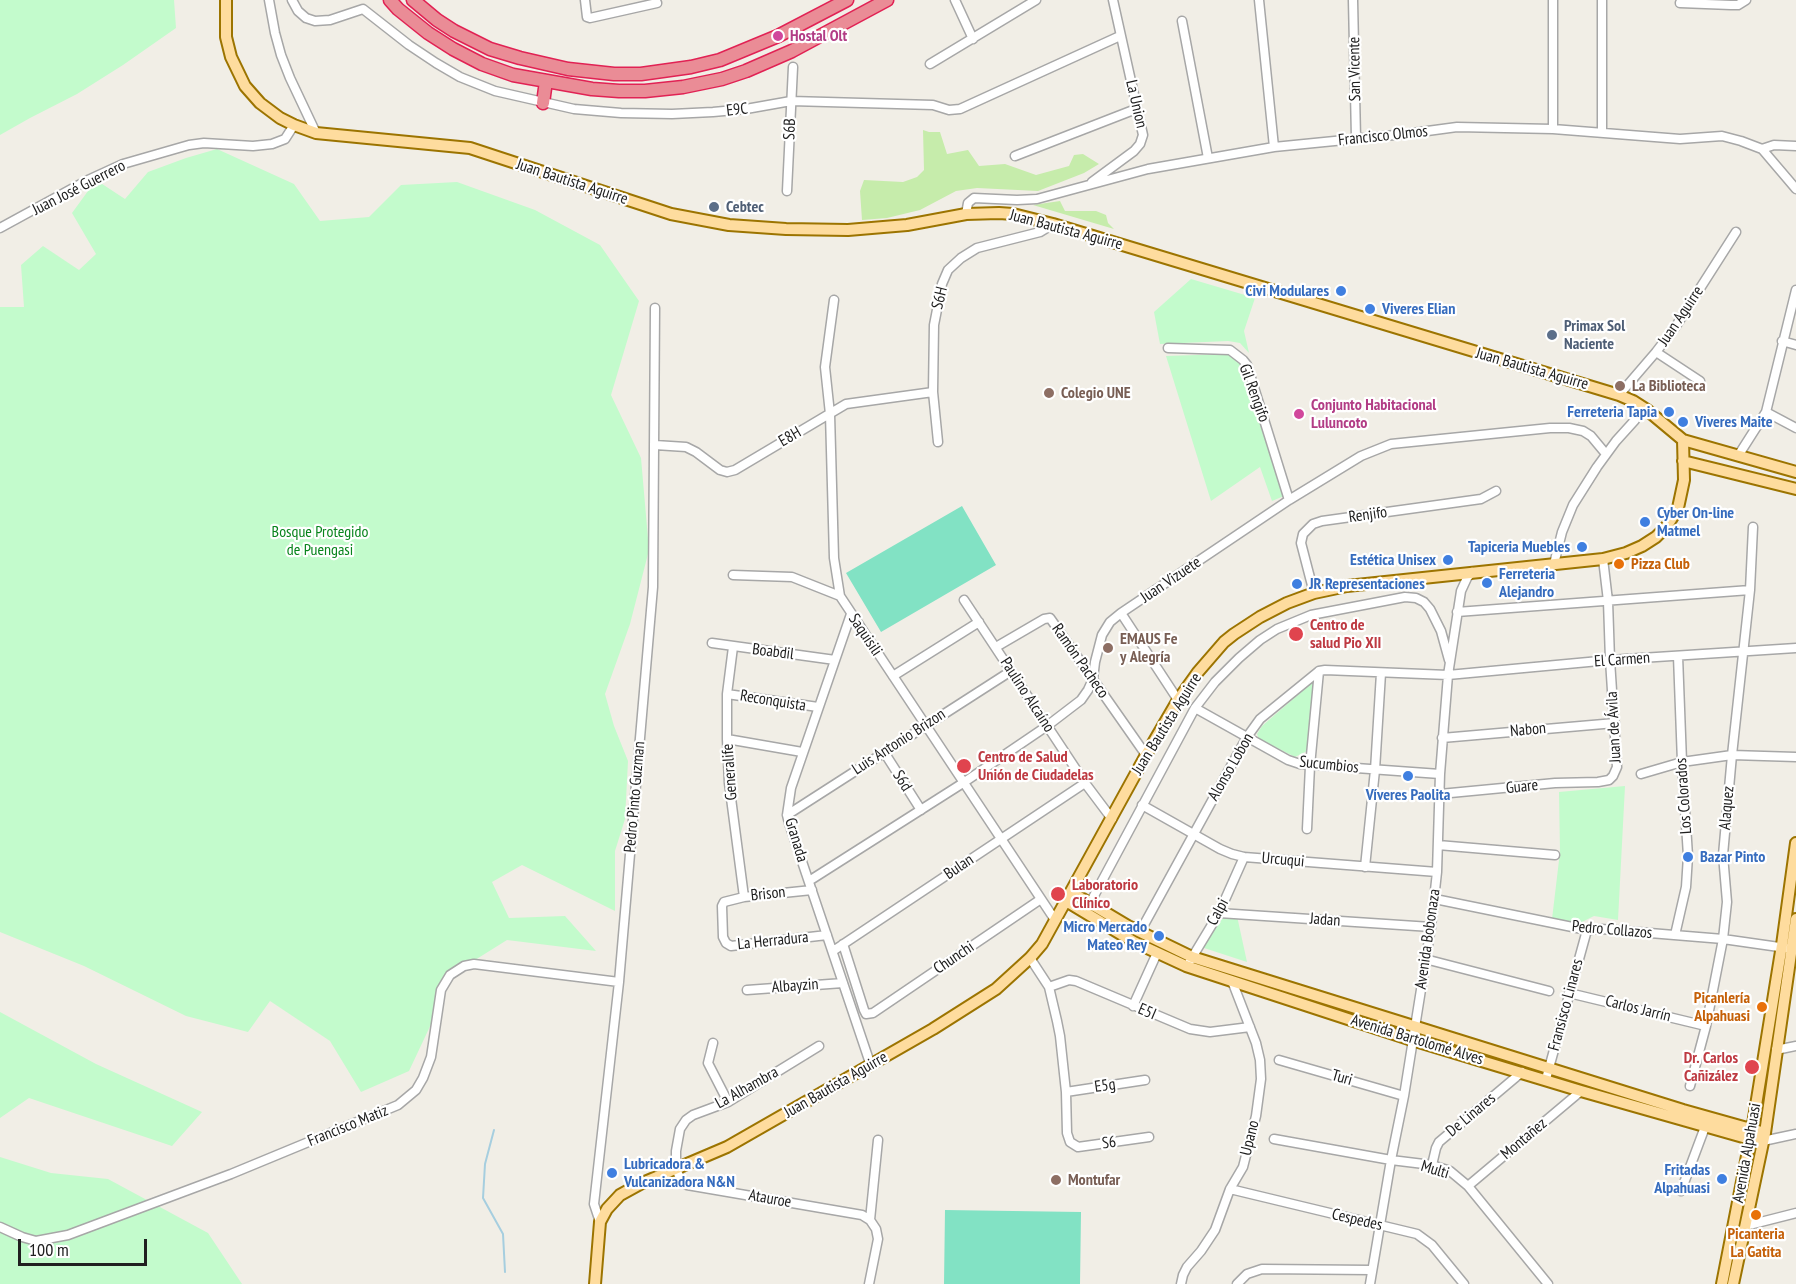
<!DOCTYPE html>
<meta charset="utf-8">
<style>
body{margin:0}
#map{position:relative;width:1796px;height:1284px;overflow:hidden;background:#f1eee6;font-family:"PT Sans Narrow",sans-serif}
canvas{display:block}
.scale{position:absolute;left:18px;top:1239px;width:129px;height:27px;box-sizing:border-box;border:3px solid #202020;border-top:0;padding-left:8px;font-size:18px;line-height:21px;white-space:nowrap;color:#202020;-webkit-text-stroke:4px #fff;paint-order:stroke}
</style>
<div id="map">
<canvas width="1796" height="1284"></canvas>
<div class="scale">100 m</div>
</div>
<script>
const ctx = document.querySelector('canvas').getContext('2d');
ctx.lineJoin = 'round';
function fillPath(path, color) { ctx.fillStyle = color; ctx.fill(path, 'evenodd'); }
const poly = rows => new Path2D(rows.map(r => 'M' + r).join(''));
function trace(path, color, width, dash) { ctx.strokeStyle = color; ctx.lineWidth = width; ctx.lineCap = dash ? 'butt' : 'round'; ctx.setLineDash(dash || []); ctx.stroke(path); }
function label(font, color, halo, rows, align = 'center') {
  ctx.font = font + ' "PT Sans Narrow",sans-serif'; ctx.lineWidth = 4.5; ctx.setLineDash([]); ctx.textBaseline = 'middle'; ctx.strokeStyle = halo; ctx.fillStyle = color; for (const [text, x, y, turn = 0] of rows) {
    ctx.save(); ctx.translate(x, y); ctx.rotate((+turn || 0) * Math.PI / 180); ctx.textAlign = isNaN(turn) ? turn : align; if (halo) ctx.strokeText(text, 0, 0); ctx.fillText(text, 0, 0); ctx.restore();
  }
}
fillPath(poly([
 [923,130,929,132,940,132,947,154,968,150,979,166,1005,164,1036,175,1069,166,1074,155,1083,154,1099,164,1084,173,1038,191,977,188,956,191,920,210,887,218,862,220,860,191,864,180,903,182,917,177,924,170],
 [1060,201,1065,211,1096,211,1106,215,1108,223,1114,229,1033,205]
]), '#c6ecab');
fillPath(poly([
 [0,0,174,0,176,28,123,65,77,94,30,118,0,135],
 [217,149,294,184,320,221,369,217,401,185,457,182,535,210,600,245,639,301,611,395,641,458,649,550,630,624,605,694,614,726,628,761,625,819,615,851,615,911,522,865,492,882,509,918,565,916,596,951,507,940,451,975,433,1020,409,1071,361,1092,330,1041,270,1001,248,1032,186,1016,84,966,0,932,0,307,24,307,21,265,43,246,79,270,96,254,72,213,96,180,125,199,148,172,186,158],
 [1191,279,1255,298,1244,331,1249,353,1240,343,1228,341,1160,344,1154,312],
 [1229,354,1237,358,1243,366,1284,496,1272,501,1260,467,1211,501,1166,356],
 [1315,680,1307,751,1295,757,1259,739,1257,734,1262,726],
 [1625,786,1618,920,1594,916,1578,924,1552,919,1560,852,1559,792],
 [1219,915,1237,916,1247,962,1201,947],
 [0,1012,96,1064,202,1112,172,1146,29,1098,0,1118],
 [0,1157,51,1173,108,1179,208,1233,242,1284,0,1284]
]), '#c3fbcc');
fillPath(poly([
 [962,506,996,565,881,632,846,573],
 [945,1210,1081,1212,1080,1284,944,1284]
]), '#82e2c4');
trace(poly([
 [494,1130,485,1164,483,1198,503,1234,505,1272]
]), '#a6cedf', 2);
const minor = poly([
 [269,0,275,33,281,55,290,78,316,133],
 [292,0,298,11,306,18,315,21,330,20,363,9,409,45,436,63,460,77,495,91,574,109,621,113,672,114,713,112,746,109,791,101,933,105,949,110,960,109,1120,36],
 [585,0,587,17,590,18,657,3],
 [955,0,973,39],
 [1259,0,1274,147],
 [1353,0,1356,138],
 [1553,0,1553,129],
 [1680,3,1731,5,1738,5,1746,0],
 [1182,21,1208,158],
 [930,64,1036,0],
 [1602,131,1602,0],
 [1762,149,1774,145,1796,146],
 [1015,156,1136,109],
 [1092,182,1134,151,1140,144,1143,135,1113,0],
 [787,191,793,67],
 [966,214,968,203,974,198,1017,200,1037,199,1148,169,1274,147,1405,134,1457,127,1553,129,1680,139,1722,136,1741,141,1762,149,1796,189],
 [0,228,86,181,123,164,189,145,204,143,253,146,272,144,285,139,294,125],
 [834,300,825,367,830,414,834,558,840,596,1055,920],
 [1782,341,1796,345],
 [1168,348,1230,350,1243,360,1247,365,1289,500],
 [1656,352,1700,381],
 [1619,395,1656,352,1676,326,1736,232],
 [1766,412,1796,428],
 [938,442,933,392,934,325,942,284,948,270,961,258,977,248,1040,232,1053,224],
 [655,445,686,447,696,452,720,470,727,472,735,470,846,404,933,392],
 [1738,456,1766,412,1796,290],
 [1554,564,1562,532,1573,505,1597,467,1616,441,1635,420],
 [733,575,792,577,840,596],
 [1314,593,1301,543,1303,534,1313,524,1322,521,1481,499,1496,491],
 [964,600,1085,783,1112,819],
 [1457,612,1750,590],
 [1121,613,1178,700],
 [851,614,791,788,787,815,789,823,871,1066],
 [712,643,835,660],
 [733,647,727,694,727,739,729,783,744,897],
 [996,647,1044,619,1050,618,1146,755],
 [893,676,979,622],
 [727,694,818,707],
 [1195,708,1288,760,1300,764,1440,774],
 [1442,738,1615,723],
 [727,739,802,752],
 [884,752,921,810],
 [1641,774,1682,762,1732,755,1796,757],
 [1440,794,1555,783,1598,782,1609,780,1613,776,1617,767,1610,660,1608,601,1603,559],
 [1142,805,1220,849,1232,854,1244,857,1437,872],
 [787,815,1011,671],
 [1307,829,1310,766,1319,671],
 [1438,845,1555,855],
 [1365,867,1375,770,1381,673],
 [809,881,963,783,1047,726,1081,700,1088,690,1093,679,1095,662,1102,635,1110,622,1121,613,1289,500,1361,456,1391,444,1550,428,1569,428,1583,431,1591,436,1606,454],
 [812,890,744,897,724,902,722,906,723,937,726,943,731,946,827,935],
 [1435,899,1587,930,1601,929,1723,939,1786,948],
 [1088,907,1195,708,1215,682,1239,658,1260,640,1277,629,1311,615,1405,597,1416,598,1424,602,1430,609,1441,631,1449,660],
 [1219,913,1431,927],
 [1140,932,1247,737,1260,719,1319,671,1325,670,1448,675,1610,660,1796,648],
 [1675,935,1686,887,1688,856,1682,762,1678,656],
 [843,944,864,1010,866,1014,873,1013,1041,899],
 [833,951,1085,783],
 [1030,958,1049,987,1057,1021,1060,1036,1066,1092,1067,1133,1070,1142,1078,1147,1149,1137],
 [1425,959,1549,991],
 [1190,961,1219,913,1244,857],
 [1049,987,1069,980,1076,981,1190,1029,1210,1032,1250,1027],
 [747,990,843,983],
 [1569,993,1706,1026],
 [1133,1006,1157,953],
 [713,1043,708,1063,728,1102],
 [819,1046,728,1102,693,1115,686,1120,680,1129,676,1151,676,1169,680,1178,687,1185,862,1215,870,1220],
 [1776,1050,1796,1046],
 [1279,1060,1404,1096],
 [1546,1079,1587,930],
 [1690,1086,1706,1026,1723,939,1727,902,1723,855,1732,755,1750,590,1753,527],
 [1066,1092,1145,1080],
 [1274,1139,1391,1160,1432,1165,1450,1171,1468,1186,1548,1284],
 [1763,1141,1796,1134],
 [1432,1165,1436,1148,1439,1142,1522,1072],
 [1468,1186,1581,1091],
 [1230,1189,1417,1234,1432,1245,1464,1284],
 [1681,1191,1705,1127],
 [600,1222,594,1204,619,982,653,587,655,308],
 [1745,1226,1796,1213],
 [0,1227,22,1237,36,1241,68,1235,231,1174,398,1105,416,1090,423,1078,431,1057,441,990,450,975,464,966,474,964,619,982],
 [869,1284,878,1239,876,1229,870,1220,878,1140],
 [1181,1284,1183,1275,1187,1267,1201,1251,1215,1230,1230,1189,1243,1167,1256,1116,1261,1079,1260,1060,1256,1043,1232,981],
 [1237,1284,1247,1274,1262,1269,1371,1270],
 [1370,1284,1391,1160,1404,1096,1431,927,1437,872,1440,774,1448,675,1461,591,1467,578,1472,572]
]);
const major = poly([
 [226,0,226,37,231,57,245,86,260,103,280,118,294,125,316,133,470,148,671,214,729,225,786,229,848,230,907,225,966,214,999,213,1013,214,1053,224,1619,395,1633,401,1647,410,1683,440,1684,480,1678,508,1667,526,1656,537,1642,546,1626,553,1603,559,1347,586,1314,593,1287,603,1260,617,1234,634,1224,642,1198,672,1178,700,1146,755,1042,944,1030,958,996,989,933,1029,727,1147,640,1184,620,1195,607,1209,600,1222,595,1284],
 [1683,440,1796,472],
 [1683,461,1796,489],
 [1071,892,1128,926,1192,957,1683,1110,1765,1133],
 [1066,901,1134,942,1186,966,1412,1040,1581,1091,1750,1139,1763,1141],
 [1722,1284,1752,1130,1782,945,1796,843],
 [1733,1284,1765,1133,1796,919]
]);
const highway = poly([
 [390,0,398,9,428,33,453,49,482,64,513,75,592,89,619,91,645,91,683,87,722,79,746,71,792,51,887,0],
 [413,0,437,20,454,31,490,49,520,58,568,69,614,74,641,74,691,67,720,60,778,36,847,0],
 [543,103,546,81]
]);
trace(minor, '#a7a7a7', 11);
trace(major, '#9c7400', 14);
trace(highway, '#e12254', 15);
trace(minor, '#fff', 8);
trace(major, '#fedc9e', 10);
trace(highway, '#ea8c96', 12);
for (const [x, y, r, color] of [
 [778,36,6,"#d1479c"],
 [714,207,6,"#5c6f8a"],
 [1341,291,6,"#3f7fe0"],
 [1370,309,6,"#3f7fe0"],
 [1552,335,6,"#5c6f8a"],
 [1620,386,6,"#8d6e63"],
 [1049,393,6,"#8d6e63"],
 [1669,412,6,"#3f7fe0"],
 [1299,414,6,"#d1479c"],
 [1683,422,6,"#3f7fe0"],
 [1645,522,6,"#3f7fe0"],
 [1582,547,6,"#3f7fe0"],
 [1448,560,6,"#3f7fe0"],
 [1619,564,6,"#e8710a"],
 [1487,583,6,"#3f7fe0"],
 [1297,584,6,"#3f7fe0"],
 [1296,634,8,"#e0444e"],
 [1108,648,6,"#8d6e63"],
 [964,766,8,"#e0444e"],
 [1408,776,6,"#3f7fe0"],
 [1688,857,6,"#3f7fe0"],
 [1058,894,8,"#e0444e"],
 [1159,936,6,"#3f7fe0"],
 [1762,1007,6,"#e8710a"],
 [1752,1067,8,"#e0444e"],
 [612,1173,6,"#3f7fe0"],
 [1722,1179,6,"#3f7fe0"],
 [1056,1180,6,"#8d6e63"],
 [1756,1215,6,"#e8710a"]
]) { const dot = new Path2D(); dot.arc(x, y, r, 0, 2 * Math.PI); ctx.fillStyle = color; ctx.fill(dot); trace(dot, '#fff', 2); }
label('bold 16px', '#b23c85', '#fff', [
 ["Hostal Olt",790,36],
 ["Conjunto Habitacional",1311,405],
 ["Luluncoto",1311,423]
], 'left');
label('16px', '#202020', '#fff', [
 ["San Vicente",1355,69,-91],
 ["La Union",1136,104,77],
 ["E9C",737,110,-7],
 ["S6B",790,129,-88],
 ["Francisco Olmos",1383,136,-6],
 ["Juan Bautista Aguirre",572,182,18],
 ["Juan José Guerrero",79,188,-27],
 ["Juan Bautista Aguirre",1066,230,15],
 ["S6H",940,298,-76],
 ["Juan Aguirre",1681,316,-56],
 ["Juan Bautista Aguirre",1532,369,16],
 ["Gil Rengifo",1254,393,70],
 ["E8H",790,437,-30],
 ["Renjifo",1368,515,-8],
 ["Juan Vizuete",1171,580,-34],
 ["Saquisili",865,635,56],
 ["Boabdil",773,652,7],
 ["El Carmen",1622,660,-4],
 ["Ramón Pacheco",1080,661,55],
 ["Paulino Alcaíno",1027,695,57],
 ["Reconquista",773,701,9],
 ["Juan Bautista Aguirre",1167,724,-58],
 ["Juan de Ávila",1614,727,-93],
 ["Nabon",1528,730,-5],
 ["Luis Antonio Brizon",899,742,-33],
 ["Sucumbios",1329,765,6],
 ["Alonso Lobon",1231,767,-60],
 ["Generalife",730,772,-94],
 ["S6d",902,781,58],
 ["Guare",1522,787,-6],
 ["Los Colorados",1684,796,-94],
 ["Pedro Pinto Guzman",635,797,-85],
 ["Alaquez",1727,808,-85],
 ["Granada",796,840,73],
 ["Urcuqui",1283,860,5],
 ["Bulan",959,867,-34],
 ["Brison",768,894,-6],
 ["Calpi",1218,912,-62],
 ["Jadan",1325,920,4],
 ["Pedro Collazos",1612,930,5],
 ["Avenida Bobonaza",1428,939,-82],
 ["La Herradura",773,941,-6],
 ["Chunchi",954,958,-34],
 ["Albayzin",795,986,-4],
 ["Fransisco Linares",1566,1005,-75],
 ["Carlos Jarrín",1638,1009,14],
 ["E5I",1147,1012,23],
 ["Avenida Bartolomé Alves",1417,1040,17],
 ["Turi",1342,1078,16],
 ["Juan Bautista Aguirre",836,1085,-30],
 ["E5g",1105,1086,-8],
 ["La Alhambra",747,1088,-29],
 ["De Linares",1471,1115,-40],
 ["Francisco Matiz",348,1126,-22],
 ["Upano",1250,1138,-76],
 ["Montañez",1524,1139,-40],
 ["S6",1109,1143,-8],
 ["Avenida Alpahuasi",1747,1153,-80],
 ["Multi",1435,1170,17],
 ["Atauroe",770,1199,10],
 ["Cespedes",1357,1220,13]
]);
label('bold 16px', '#4e5e75', '#fff', [
 ["Cebtec",726,207],
 ["Primax Sol",1564,326],
 ["Naciente",1564,344]
], 'left');
label('bold 16px', '#366cbe', '#fff', [
 ["Civi Modulares",1329,291,"right"],
 ["Viveres Elian",1382,309],
 ["Ferreteria Tapia",1657,412,"right"],
 ["Viveres Maite",1695,422],
 ["Cyber On-line",1657,513],
 ["Matmel",1657,531],
 ["Tapiceria Muebles",1570,547,"right"],
 ["Estética Unisex",1436,560,"right"],
 ["Ferreteria",1499,574],
 ["Alejandro",1499,592],
 ["JR Representaciones",1309,584],
 ["Víveres Paolita",1408,795,"center"],
 ["Bazar Pinto",1700,857],
 ["Micro Mercado",1147,927,"right"],
 ["Mateo Rey",1147,945,"right"],
 ["Lubricadora &",624,1164],
 ["Vulcanizadora N&N",624,1182],
 ["Fritadas",1710,1170,"right"],
 ["Alpahuasi",1710,1188,"right"]
], 'left');
label('bold 16px', '#785e54', '#fff', [
 ["La Biblioteca",1632,386],
 ["Colegio UNE",1061,393],
 ["EMAUS Fe",1120,639],
 ["y Alegría",1120,657],
 ["Montufar",1068,1180]
], 'left');
label('16px', '#08841c', '#fff', [
 ["Bosque Protegido",320,532],
 ["de Puengasi",320,550]
]);
label('bold 16px', '#c56008', '#fff', [
 ["Pizza Club",1631,564],
 ["Picanlería",1750,998,"right"],
 ["Alpahuasi",1750,1016,"right"],
 ["Picanteria",1756,1234,"center"],
 ["La Gatita",1756,1252,"center"]
], 'left');
label('bold 16px', '#be3a42', '#fff', [
 ["Centro de",1310,625],
 ["salud Pio XII",1310,643],
 ["Centro de Salud",978,757],
 ["Unión de Ciudadelas",978,775],
 ["Laboratorio",1072,885],
 ["Clínico",1072,903],
 ["Dr. Carlos",1738,1058,"right"],
 ["Cañizález",1738,1076,"right"]
], 'left');
</script>
